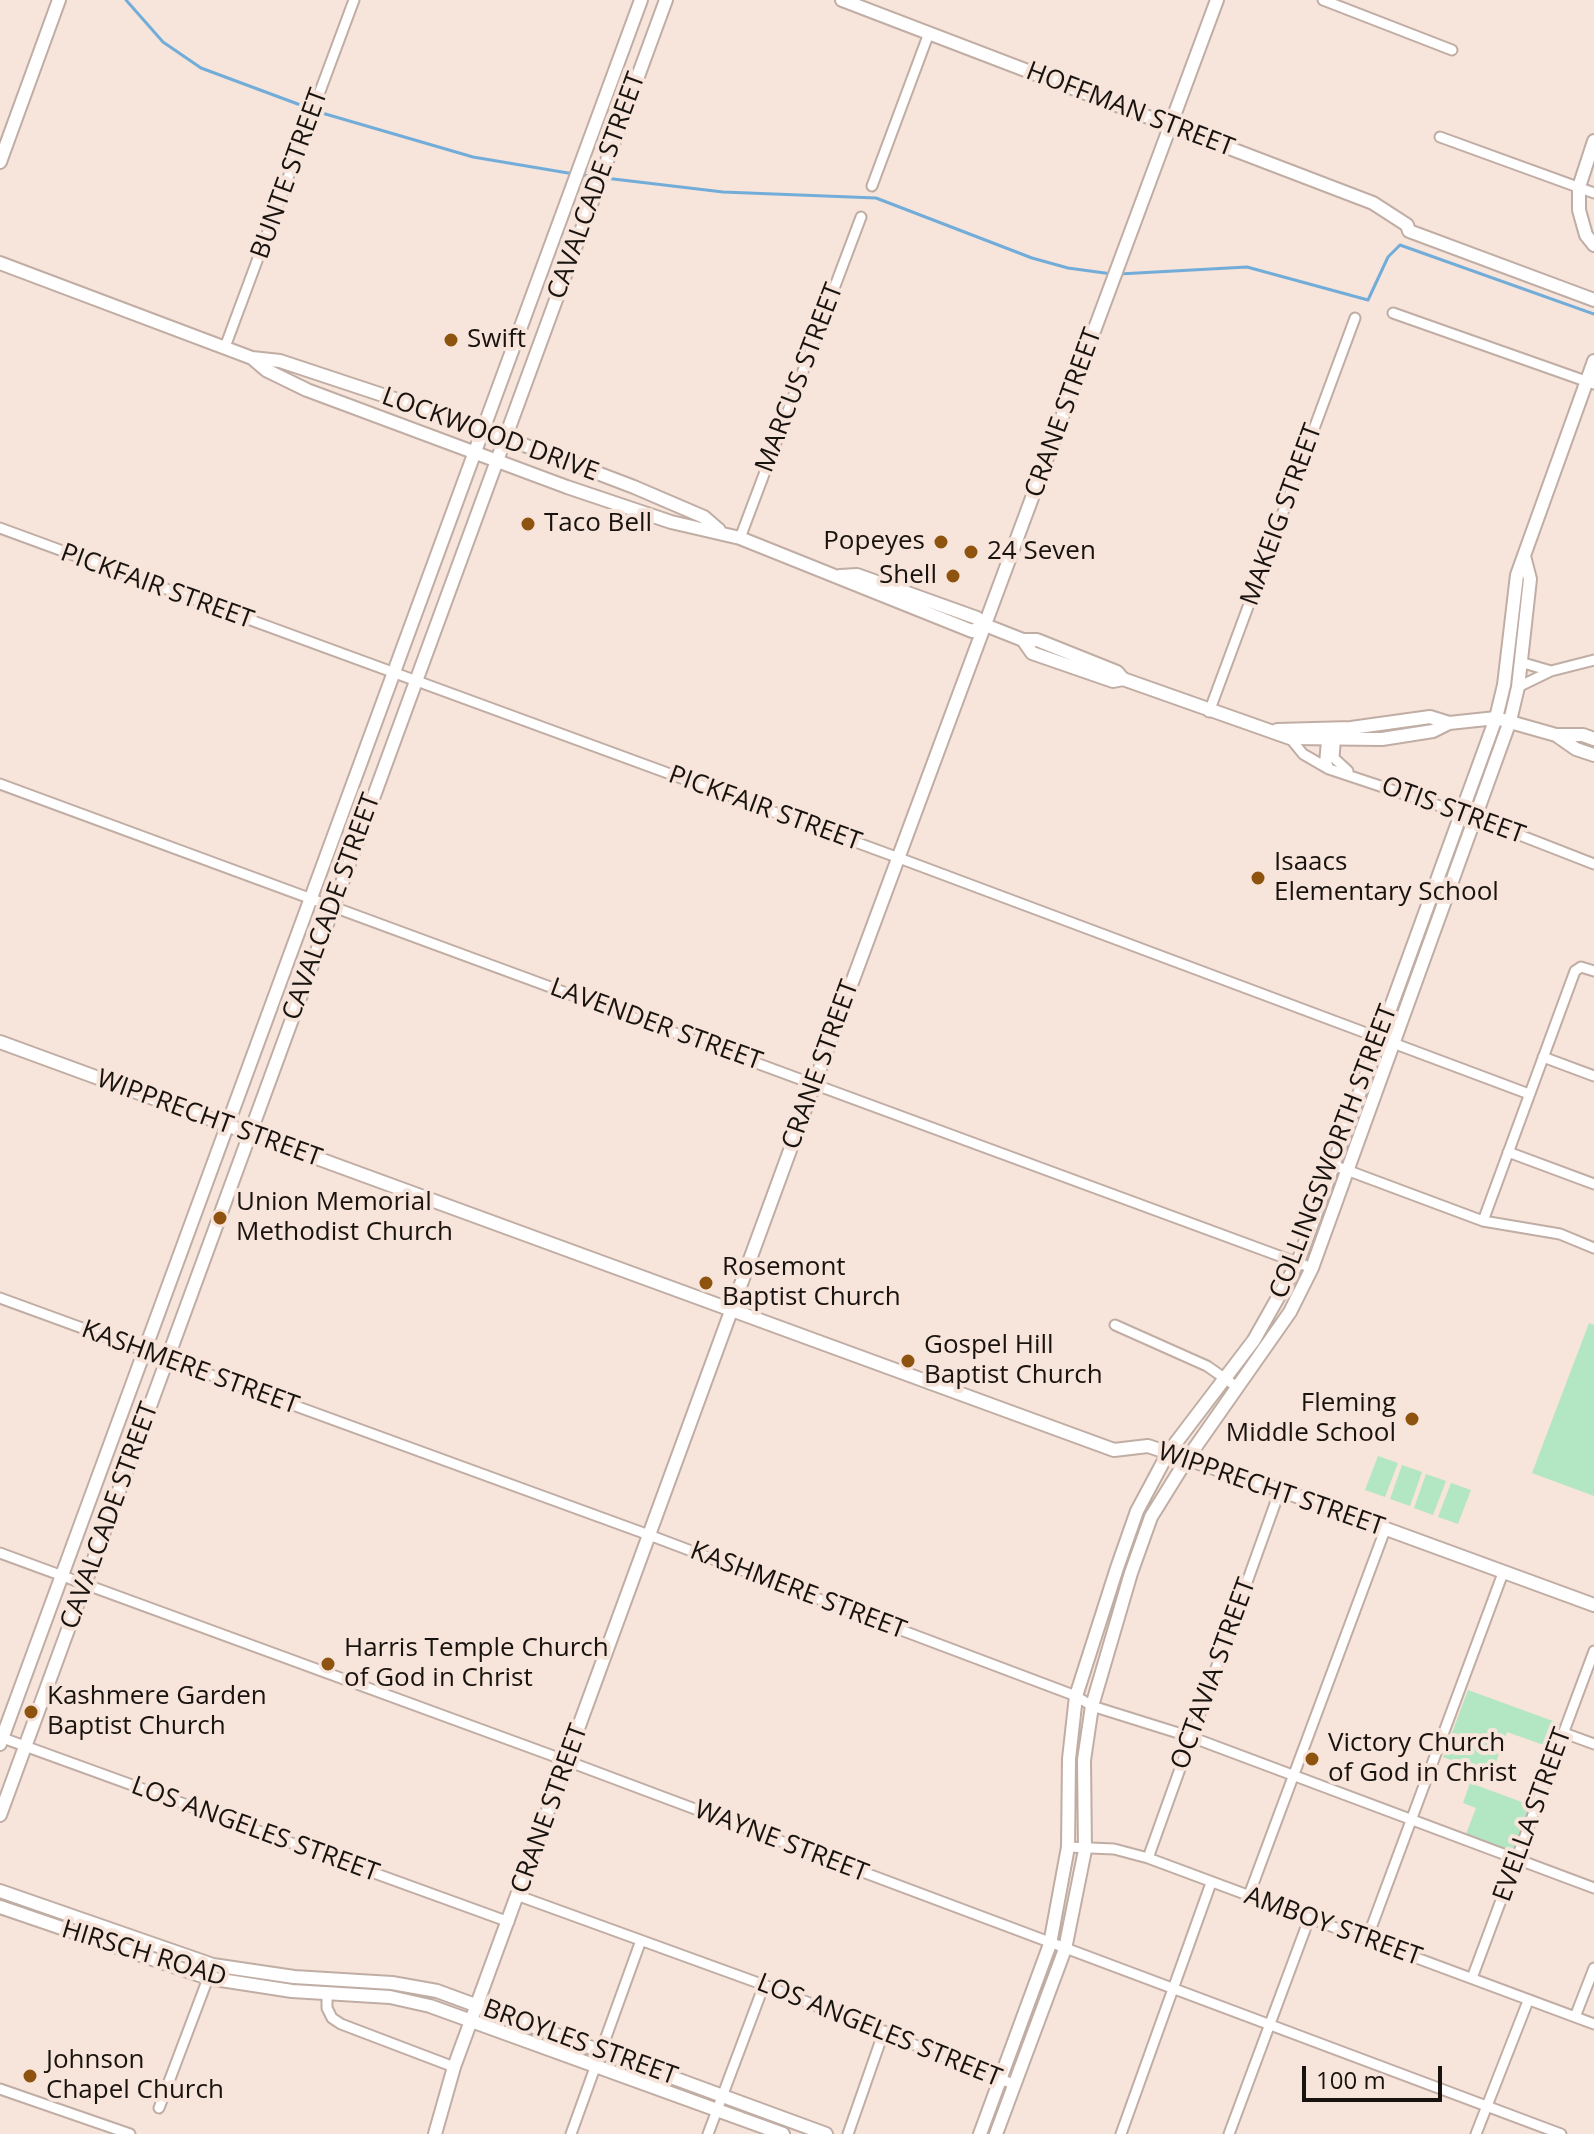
<!DOCTYPE html>
<style>
body{margin:0}
#map{position:relative;width:1594px;height:2134px;overflow:hidden;background:#f7e4da;font-family:"Open Sans",sans-serif}
canvas{display:block}
.scale{position:absolute;left:1302px;top:2066px;width:140px;height:36px;box-sizing:border-box;border:4px solid #19130f;border-top:0;padding-left:10px;font-size:24px;line-height:28px;white-space:nowrap;color:#19130f;-webkit-text-stroke:6px #f7e4da;paint-order:stroke}
</style>
<div id="map">
<canvas width="1594" height="2134"></canvas>
<div class="scale">100 m</div>
</div>
<script>
const ctx = document.querySelector('canvas').getContext('2d');
ctx.lineJoin = 'round';
function fillPath(path, color) { ctx.fillStyle = color; ctx.fill(path, 'evenodd'); }
const poly = rows => new Path2D(rows.map(r => 'M' + r).join(''));
function trace(path, color, width, dash) { ctx.strokeStyle = color; ctx.lineWidth = width; ctx.lineCap = dash ? 'butt' : 'round'; ctx.setLineDash(dash || []); ctx.stroke(path); }
function label(font, color, halo, rows, align = 'center') {
  ctx.font = font + ' "Open Sans",sans-serif'; ctx.lineWidth = 8; ctx.setLineDash([]); ctx.textBaseline = 'middle'; ctx.strokeStyle = halo; ctx.fillStyle = color; for (const [text, x, y, turn = 0] of rows) {
    ctx.save(); ctx.translate(x, y); ctx.rotate((+turn || 0) * Math.PI / 180); ctx.textAlign = isNaN(turn) ? turn : align; if (halo) ctx.strokeText(text, 0, 0); ctx.fillText(text, 0, 0); ctx.restore();
  }
}
fillPath(poly([
 [1589,1323,1594,1325,1594,1496,1532,1473],
 [1378,1456,1398,1463,1385,1497,1365,1490],
 [1402,1465,1422,1472,1410,1506,1390,1499],
 [1426,1474,1446,1481,1433,1515,1414,1508],
 [1451,1483,1471,1490,1458,1524,1438,1517],
 [1468,1690,1561,1724,1552,1748,1507,1732,1491,1776,1443,1757],
 [1470,1783,1530,1805,1513,1852,1466,1834,1476,1808,1463,1803]
]), '#b3e6c3');
trace(poly([
 [126,0,163,42,201,68,322,113,473,157,574,174],
 [582,175,598,177],
 [605,178,723,192,876,198,1032,258,1068,268,1112,274],
 [1119,274,1247,267,1368,300,1388,257,1400,245,1594,314]
]), '#72adda', 3);
const street = poly([
 [1323,0,1452,50],
 [1440,137,1594,193],
 [872,186,929,33],
 [1393,313,1594,384],
 [225,347,354,0],
 [0,528,899,858,1529,1094],
 [740,538,861,217],
 [1520,662,1551,671],
 [1518,687,1551,671,1594,660],
 [1209,712,1355,318],
 [1336,732,1334,758,1348,771],
 [1327,734,1325,758,1329,769],
 [1290,738,1303,754,1329,769,1476,818,1594,864],
 [0,784,1312,1268],
 [1543,1057,1594,1076],
 [1508,1152,1594,1184],
 [1333,1165,1483,1221,1560,1234,1594,1248],
 [1483,1221,1575,971,1581,967,1594,971],
 [0,1298,649,1535,1076,1696,1092,1706,1191,1737,1594,1888],
 [1115,1325,1207,1366,1237,1387],
 [0,1553,567,1761,1561,2134],
 [1564,1733,1594,1744],
 [0,1737,509,1922],
 [1068,1847,1114,1849,1148,1858,1594,2024],
 [1148,1858,1280,1490],
 [1249,1895,1385,1530],
 [519,1896,764,1985,1013,2084],
 [1367,1939,1503,1573],
 [1472,1978,1594,1651],
 [327,1994,327,2008,332,2018,341,2024,454,2067],
 [1575,2017,1594,1968],
 [0,2089,130,2134],
 [159,2108,210,1973],
 [571,2134,640,1943],
 [708,2134,764,1985],
 [848,2134,884,2031],
 [1121,2134,1211,1883],
 [1229,2134,1309,1919],
 [1476,2134,1528,2001]
]);
const secondary = poly([
 [842,0,1373,203,1407,225,1409,231,1594,300],
 [1594,141,1579,187,1579,210,1586,235,1594,245],
 [0,162,59,0],
 [0,263,252,358,280,361,461,421,634,487,704,517,719,530],
 [252,358,266,370,307,390,567,487,671,522,740,538,972,631,985,625],
 [840,576,857,575,977,618,985,625,1023,640,1037,640,1117,672,1123,679,1290,738,1382,739,1433,731,1449,723,1496,718,1556,735,1576,749,1594,755],
 [1023,640,1032,653,1113,681,1123,679],
 [1277,730,1351,728,1430,717,1449,723],
 [1556,735,1583,735,1594,739],
 [0,1042,1114,1450,1148,1446,1280,1490,1594,1605],
 [0,1744,641,0],
 [0,1815,666,0],
 [0,1891,213,1965,294,1977,392,1983,437,1991,826,2134],
 [0,1907,208,1978,292,1991,390,1997,430,2006,783,2134],
 [435,2134,454,2067,815,1082,1217,0],
 [980,2134,1050,1944,1068,1847,1069,1759,1076,1696,1117,1568,1137,1511,1168,1453,1254,1340,1298,1262,1496,718,1504,685,1517,575,1594,361],
 [996,2134,1065,1949,1085,1850,1084,1760,1092,1706,1131,1573,1151,1517,1187,1459,1290,1312,1312,1268,1510,721,1518,687,1530,579,1524,556]
]);
trace(street, '#c0ada4', 13);
trace(secondary, '#c0ada4', 16);
trace(street, '#fff', 9);
trace(secondary, '#fff', 12);
for (const [x, y, r, color] of [
 [451,340,8,"#8e540f"],
 [528,524,8,"#8e540f"],
 [941,542,8,"#8e540f"],
 [971,552,8,"#8e540f"],
 [953,576,8,"#8e540f"],
 [1258,878,8,"#8e540f"],
 [220,1218,8,"#8e540f"],
 [706,1283,8,"#8e540f"],
 [908,1361,8,"#8e540f"],
 [1412,1419,8,"#8e540f"],
 [328,1664,8,"#8e540f"],
 [31,1712,8,"#8e540f"],
 [1312,1759,8,"#8e540f"],
 [30,2076,8,"#8e540f"]
]) { const dot = new Path2D(); dot.arc(x, y, r, 0, 2 * Math.PI); ctx.fillStyle = color; ctx.fill(dot); trace(dot, '#f7e4da', 3); }
label('26px', '#19130f', '#f7e4da', [
 ["HOFFMAN STREET",1130,110,21],
 ["BUNTE STREET",290,174,-70],
 ["CAVALCADE STREET",597,186,-70],
 ["MARCUS STREET",800,378,-69],
 ["CRANE STREET",1064,413,-70],
 ["LOCKWOOD DRIVE",490,435,20],
 ["MAKEIG STREET",1282,515,-70],
 ["PICKFAIR STREET",157,587,20],
 ["PICKFAIR STREET",765,809,20],
 ["OTIS STREET",1453,811,20],
 ["CAVALCADE STREET",332,907,-70],
 ["LAVENDER STREET",656,1025,20],
 ["CRANE STREET",821,1065,-70],
 ["WIPPRECHT STREET",209,1119,20],
 ["COLLINGSWORTH STREET",1334,1152,-69],
 ["KASHMERE STREET",190,1368,20],
 ["WIPPRECHT STREET",1271,1490,19],
 ["CAVALCADE STREET",110,1516,-70],
 ["KASHMERE STREET",798,1591,21],
 ["OCTAVIA STREET",1214,1674,-70],
 ["CRANE STREET",550,1809,-70],
 ["EVELLA STREET",1533,1815,-70],
 ["LOS ANGELES STREET",255,1830,20],
 ["WAYNE STREET",781,1842,21],
 ["AMBOY STREET",1333,1927,20],
 ["HIRSCH ROAD",144,1954,17],
 ["LOS ANGELES STREET",879,2031,22],
 ["BROYLES STREET",580,2043,20]
]);
label('26px', '#19130f', '#f7e4da', [
 ["Swift",467,340],
 ["Taco Bell",544,524],
 ["Popeyes",925,542,"right"],
 ["24 Seven",987,552],
 ["Shell",937,576,"right"],
 ["Isaacs",1274,863],
 ["Elementary School",1274,893],
 ["Union Memorial",236,1203],
 ["Methodist Church",236,1233],
 ["Rosemont",722,1268],
 ["Baptist Church",722,1298],
 ["Gospel Hill",924,1346],
 ["Baptist Church",924,1376],
 ["Fleming",1396,1404,"right"],
 ["Middle School",1396,1434,"right"],
 ["Harris Temple Church",344,1649],
 ["of God in Christ",344,1679],
 ["Kashmere Garden",47,1697],
 ["Baptist Church",47,1727],
 ["Victory Church",1328,1744],
 ["of God in Christ",1328,1774],
 ["Johnson",46,2061],
 ["Chapel Church",46,2091]
], 'left');
</script>
